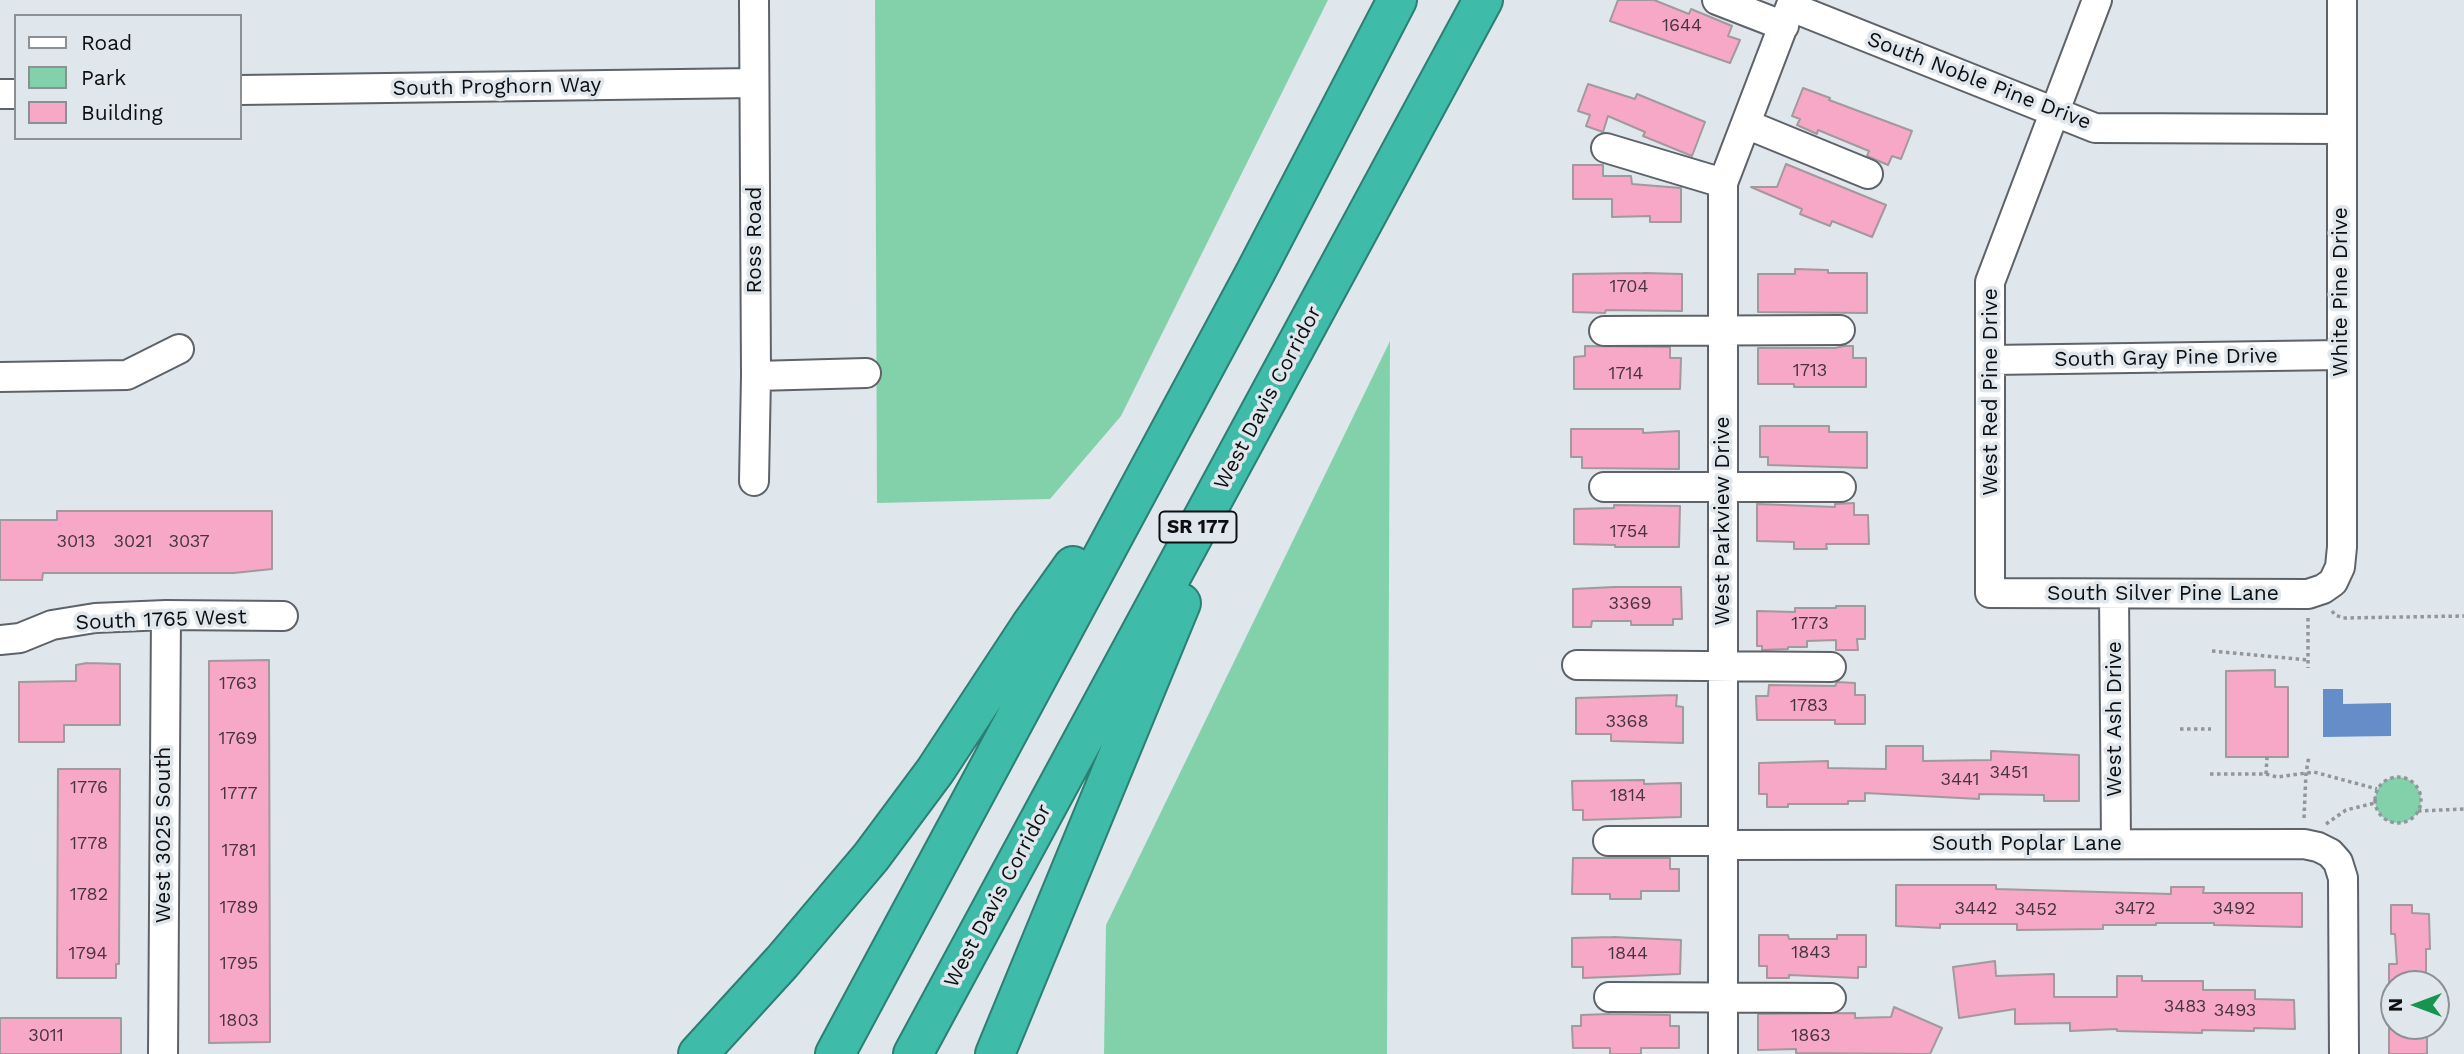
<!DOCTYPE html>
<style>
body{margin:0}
#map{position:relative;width:2464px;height:1054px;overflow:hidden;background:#dfe6ec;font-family:"Work Sans",sans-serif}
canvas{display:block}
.legend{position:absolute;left:14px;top:14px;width:228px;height:126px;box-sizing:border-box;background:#dfe6ec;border:2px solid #8b9094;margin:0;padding:9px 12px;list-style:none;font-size:21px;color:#0c0e10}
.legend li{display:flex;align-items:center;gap:14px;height:35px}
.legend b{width:35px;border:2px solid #8b9094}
.north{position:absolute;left:2380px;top:970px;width:70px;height:70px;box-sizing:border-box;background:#dfe6ec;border:2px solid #8b9094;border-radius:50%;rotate:270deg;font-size:19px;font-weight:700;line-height:28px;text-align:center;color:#0c0e10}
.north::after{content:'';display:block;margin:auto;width:24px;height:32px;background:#189451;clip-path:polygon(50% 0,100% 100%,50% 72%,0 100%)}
</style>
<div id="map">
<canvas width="2464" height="1054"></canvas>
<ul class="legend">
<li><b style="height:9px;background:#fff"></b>Road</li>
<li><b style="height:19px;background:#83d1ab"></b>Park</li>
<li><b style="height:19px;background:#f7a8c6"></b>Building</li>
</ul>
<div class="north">N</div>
</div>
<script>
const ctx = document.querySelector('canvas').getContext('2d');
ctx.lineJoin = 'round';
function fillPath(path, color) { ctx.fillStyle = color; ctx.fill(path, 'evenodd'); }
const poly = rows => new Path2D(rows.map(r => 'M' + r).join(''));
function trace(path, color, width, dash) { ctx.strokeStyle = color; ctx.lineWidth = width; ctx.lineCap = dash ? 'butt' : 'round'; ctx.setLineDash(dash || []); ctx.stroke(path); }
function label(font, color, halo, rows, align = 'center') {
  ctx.font = font + ' "Work Sans",sans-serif'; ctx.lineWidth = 7; ctx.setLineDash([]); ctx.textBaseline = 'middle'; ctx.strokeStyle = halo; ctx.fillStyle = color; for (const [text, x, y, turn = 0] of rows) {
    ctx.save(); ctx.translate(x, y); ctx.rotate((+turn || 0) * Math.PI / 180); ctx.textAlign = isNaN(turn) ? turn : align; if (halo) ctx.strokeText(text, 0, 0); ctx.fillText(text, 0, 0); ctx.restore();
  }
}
fillPath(poly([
 [875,0,1328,0,1121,416,1050,499,877,503],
 [1390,341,1387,1054,1104,1054,1106,925],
 '2375 800a23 23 0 1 1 46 0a23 23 0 1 1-46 0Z'
]), '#83d1ab');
fillPath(poly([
 [2323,689,2343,689,2343,704,2391,703,2391,736,2323,737]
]), '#658ec9');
const building = poly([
 [1618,0,1654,0,1689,14,1691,9,1732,26,1728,36,1740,40,1730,63,1610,21,1618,0],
 [1588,84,1635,99,1637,94,1705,122,1692,156,1643,136,1645,132,1608,116,1603,132,1586,126,1590,115,1578,111,1588,84],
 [1803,88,1830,98,1829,100,1912,131,1901,159,1892,156,1888,165,1867,156,1869,151,1818,130,1817,134,1797,125,1800,119,1792,116,1803,88],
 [1786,164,1886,205,1872,237,1832,221,1830,226,1800,214,1802,209,1751,187,1777,187,1786,164],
 [1573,165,1603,165,1603,176,1631,176,1632,184,1681,188,1681,222,1650,222,1650,216,1612,217,1612,199,1573,199,1573,165],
 [1795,269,1828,270,1828,273,1867,273,1867,313,1758,312,1758,274,1795,274,1795,269],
 [1644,273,1682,274,1682,311,1606,310,1605,313,1573,312,1573,274,1644,273],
 [1585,346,1670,347,1670,358,1681,358,1680,389,1574,389,1574,357,1585,356,1585,346],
 [1844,346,1853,346,1853,358,1866,358,1866,387,1794,387,1794,384,1758,384,1758,348,1835,348,1844,346],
 [1760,426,1829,426,1829,432,1867,432,1867,468,1768,465,1768,457,1760,457,1760,426],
 [1571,429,1643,429,1643,433,1679,431,1679,469,1582,468,1582,457,1571,457,1571,429],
 [1854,503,1854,515,1868,515,1869,544,1826,544,1827,549,1794,549,1794,542,1757,541,1757,504,1835,507,1835,504,1854,503],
 [1614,505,1680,506,1679,547,1615,547,1615,545,1574,544,1574,509,1614,508,1614,505],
 [57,511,272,511,272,569,234,573,43,573,42,580,0,580,0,520,57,520,57,511],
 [1614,587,1681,587,1682,619,1673,619,1673,625,1631,625,1631,621,1592,621,1591,627,1573,627,1573,589,1614,587],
 [1836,606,1865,606,1865,639,1857,639,1858,650,1836,650,1836,640,1807,641,1807,647,1788,647,1788,649,1762,650,1762,646,1757,646,1757,611,1795,612,1795,608,1836,608,1836,606],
 [269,660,270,1042,209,1043,209,661,269,660],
 [87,663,120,664,120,725,64,725,64,742,19,742,19,682,76,681,76,665,87,663],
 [2275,670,2275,687,2288,687,2288,757,2226,757,2226,671,2275,670],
 [1837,682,1855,683,1855,695,1865,695,1865,724,1835,724,1835,720,1757,720,1756,696,1768,696,1769,685,1835,686,1837,682],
 [1677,695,1676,706,1683,707,1683,743,1611,741,1611,734,1576,734,1576,698,1677,695],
 [1886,746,1923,746,1923,761,1991,760,1991,751,2079,755,2079,801,2044,801,2044,795,1979,794,1979,799,1865,793,1865,801,1848,801,1848,804,1788,804,1788,807,1767,807,1767,794,1759,794,1759,763,1828,761,1828,768,1886,769,1886,746],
 [58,769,120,769,119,964,116,964,116,978,57,978,58,769],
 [1644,780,1644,784,1681,783,1681,817,1583,820,1583,810,1573,810,1572,781,1644,780],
 [1573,858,1670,858,1670,869,1679,869,1679,891,1641,891,1641,899,1610,899,1610,894,1572,894,1573,858],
 [1896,885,1996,885,1996,889,2171,894,2171,887,2204,887,2203,893,2302,893,2302,927,2214,925,2214,923,2156,923,2156,925,2103,925,2103,929,2017,930,2017,924,1940,924,1940,928,1896,926,1896,885],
 [2391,905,2412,905,2412,913,2429,914,2430,949,2426,949,2426,984,2389,984,2389,964,2397,964,2395,934,2391,934,2391,905],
 [1759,935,1788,935,1789,939,1837,939,1837,935,1866,935,1866,967,1858,967,1858,978,1789,975,1789,978,1767,978,1767,966,1759,966,1759,935],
 [1613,937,1681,940,1680,974,1583,978,1583,967,1572,967,1572,938,1613,937],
 [1995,961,1996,976,2054,974,2054,997,2117,997,2117,976,2142,976,2142,981,2203,981,2203,990,2255,990,2255,999,2294,1000,2295,1029,2254,1028,2254,1031,2202,1030,2202,1033,2117,1031,2117,1029,2070,1031,2070,1023,2015,1024,2015,1009,1959,1018,1953,967,1995,961],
 [1894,1007,1942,1028,1930,1054,1796,1053,1796,1049,1758,1050,1758,1014,1855,1013,1855,1018,1891,1017,1894,1007],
 [1610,1014,1670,1015,1670,1026,1679,1026,1679,1048,1641,1048,1641,1054,1610,1054,1610,1048,1573,1048,1572,1026,1581,1026,1581,1015,1610,1014],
 [0,1018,121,1018,121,1054,0,1054,0,1018],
 [2389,1026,2427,1026,2427,1054,2389,1054,2389,1026]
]);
fillPath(building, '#f7a8c6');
trace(building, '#a2999c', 2);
const minor = poly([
 [1717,0,1784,26],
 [2097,0,1990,282,1990,593,2308,594,2323,589,2333,582,2340,567,2342,547,2342,0],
 [1791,7,2095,128,2341,129],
 [240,90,754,83],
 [0,94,16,94],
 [1746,124,1868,174],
 [1606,148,1723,183],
 [1604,331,1840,330],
 [1991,360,2341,355],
 [756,376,866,373],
 [0,377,127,375,179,349],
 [754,481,756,376,754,0],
 [1604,487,1841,487],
 [2114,594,2116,844],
 [0,640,20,638,52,625,95,618,166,615,283,616],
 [1577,665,1831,667],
 [1608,841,1723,841],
 [1723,845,2304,844,2318,847,2330,853,2338,862,2343,878,2344,1054],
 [1609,997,1831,998],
 [163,1054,166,615],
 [1723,1054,1723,183,1793,0]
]);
const highway = poly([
 [698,1054,782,962,871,857,935,771,1031,625,1073,566],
 [835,1054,1255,273,1397,0],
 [913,1054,1483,0],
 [995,1054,1181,603]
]);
trace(minor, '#5d6368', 32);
trace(highway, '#2d7e73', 42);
trace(poly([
 [2332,611,2335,615,2343,618,2464,616],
 [2308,618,2308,668],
 [2212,651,2308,660],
 [2180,729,2211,729],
 [2210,774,2266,774,2277,777,2314,772,2377,789],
 [2266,774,2267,757],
 '2375 800a23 23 0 1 1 46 0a23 23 0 1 1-46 0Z',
 [2418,811,2464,809],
 [2304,818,2306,773,2309,756],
 [2326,824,2346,810,2375,803]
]), '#91969a', 3.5, [3.5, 3.5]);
trace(minor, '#fff', 28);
trace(highway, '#3fbba9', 38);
label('18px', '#47343e', null, [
 ["1644",1682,26],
 ["1704",1629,287],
 ["1713",1810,371],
 ["1714",1626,374],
 ["1754",1629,532],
 ["3013",76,542],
 ["3021",133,542],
 ["3037",189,542],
 ["3369",1630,604],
 ["1773",1810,624],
 ["1763",238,684],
 ["1783",1809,706],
 ["3368",1627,722],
 ["1769",238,739],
 ["3451",2009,773],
 ["3441",1960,780],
 ["1776",89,788],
 ["1777",239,794],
 ["1814",1628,796],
 ["1778",89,844],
 ["1781",239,851],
 ["1782",89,895],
 ["1789",239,908],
 ["3442",1976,909],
 ["3472",2135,909],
 ["3492",2234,909],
 ["3452",2036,910],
 ["1843",1811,953],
 ["1794",88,954],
 ["1844",1628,954],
 ["1795",239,964],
 ["3483",2185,1007],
 ["3493",2235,1011],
 ["1803",239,1021],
 ["3011",46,1036],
 ["1863",1811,1036]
]);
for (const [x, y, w] of [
 [1198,527,77]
]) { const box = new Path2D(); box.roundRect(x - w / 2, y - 15.5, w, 31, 5); ctx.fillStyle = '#dfe6ec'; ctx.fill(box); trace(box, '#0c0e10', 2); }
label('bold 19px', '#0c0e10', null, [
 ["SR 177",1198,527]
]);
label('21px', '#0c0e10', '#dfe6ec', [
 ["South Noble Pine Drive",1979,81,21],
 ["South Proghorn Way",497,87,-1],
 ["Ross Road",755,240,-90],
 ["White Pine Drive",2341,292,-90],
 ["South Gray Pine Drive",2166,358,-1],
 ["West Red Pine Drive",1991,392,-90],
 ["West Davis Corridor",1268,398,-62],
 ["West Parkview Drive",1723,521,-90],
 ["South Silver Pine Lane",2163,594],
 ["South 1765 West",161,620,-2],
 ["West Ash Drive",2115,719,-90],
 ["West 3025 South",164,835,-90],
 ["South Poplar Lane",2027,844],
 ["West Davis Corridor",998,896,-62]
]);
</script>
